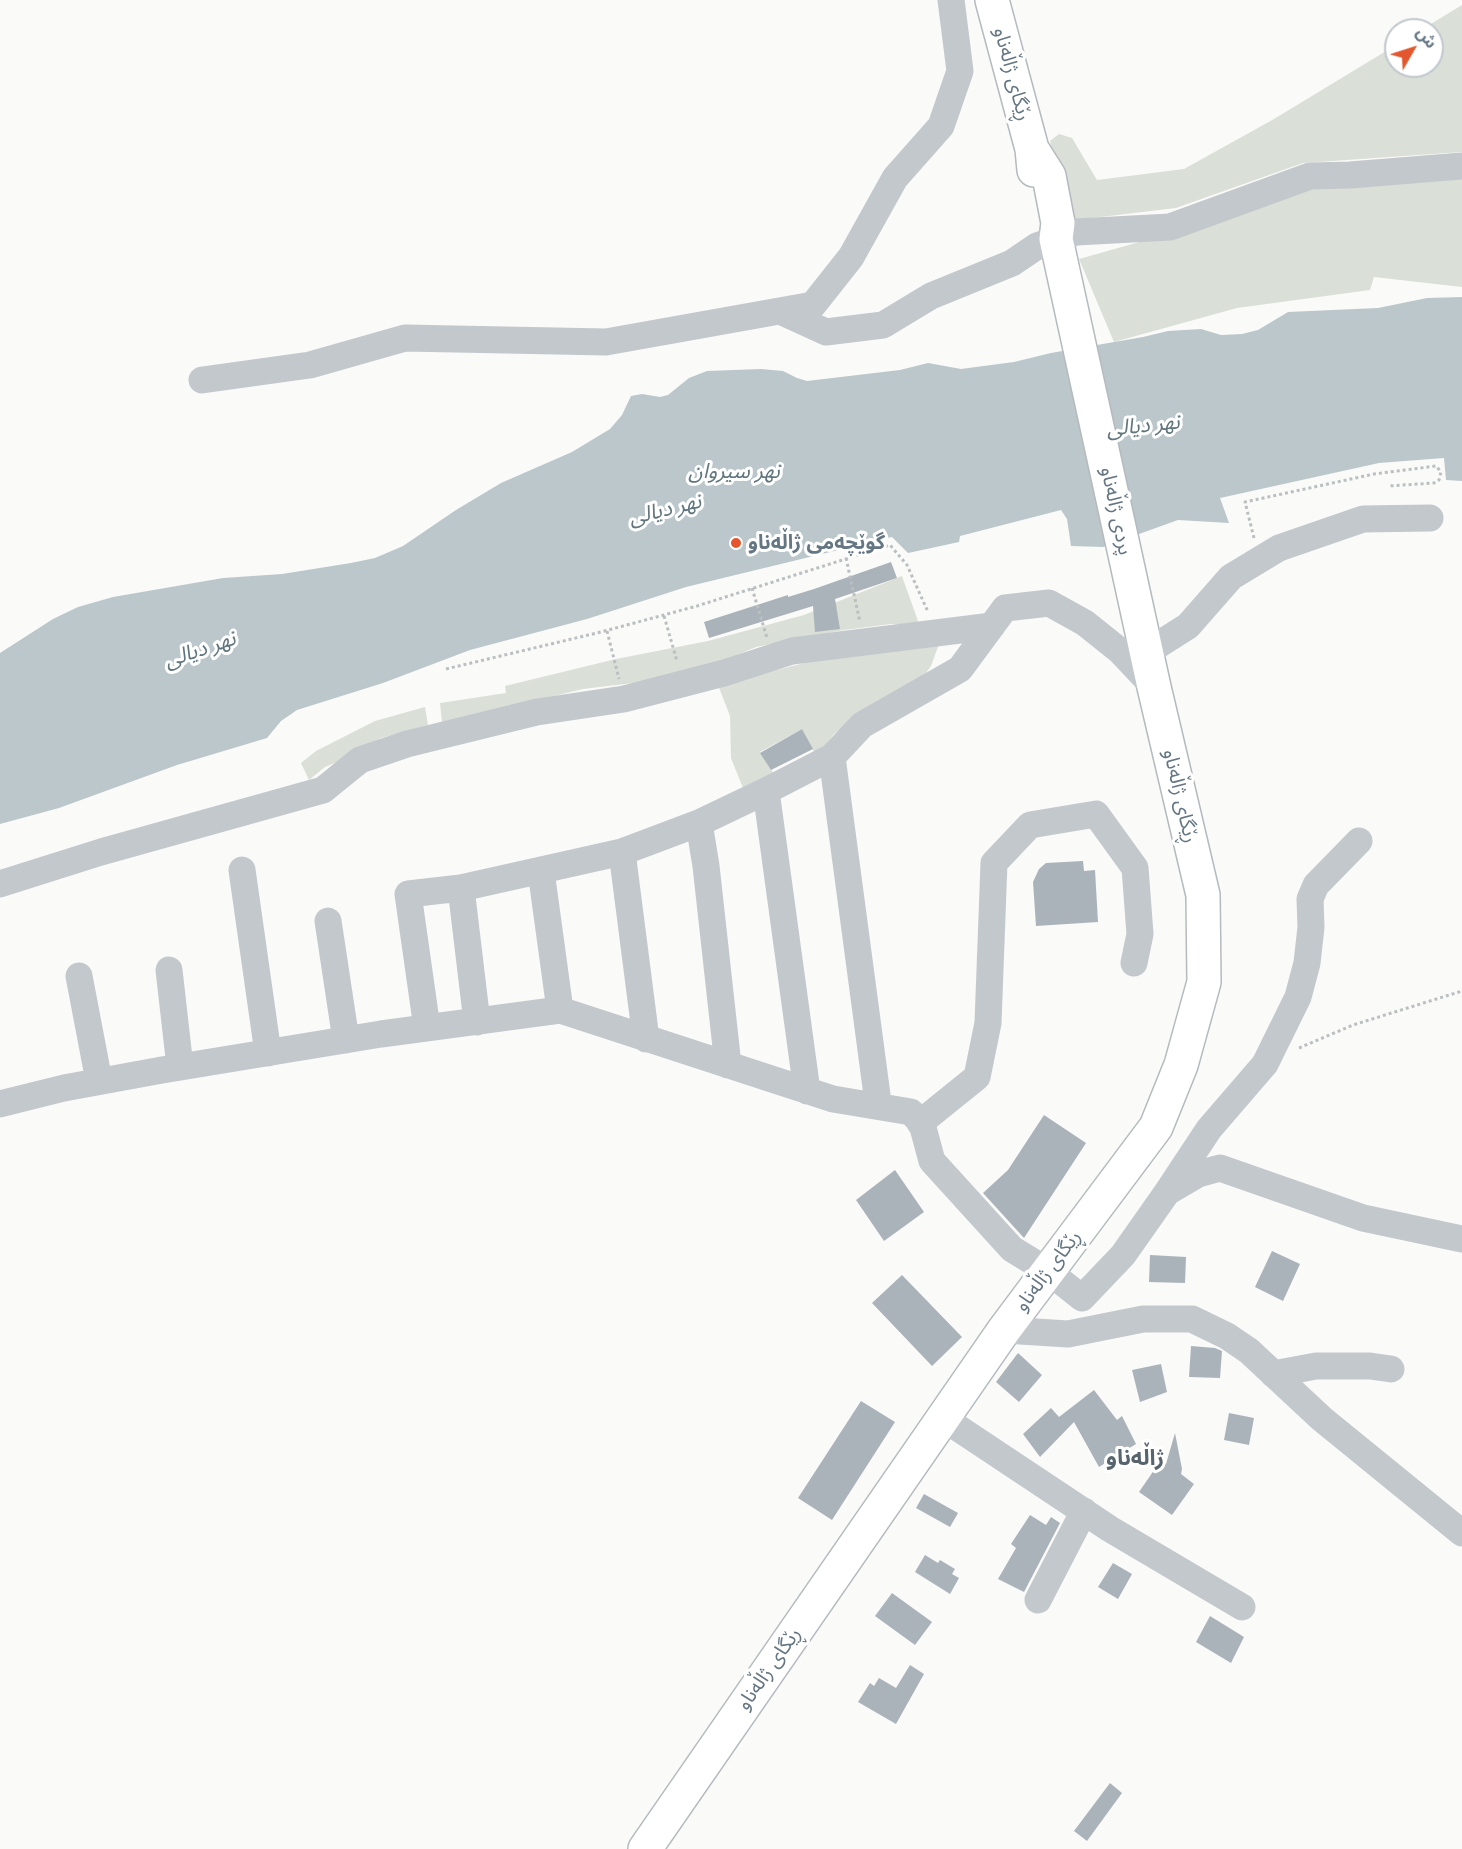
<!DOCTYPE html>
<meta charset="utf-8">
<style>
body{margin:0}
#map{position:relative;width:1462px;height:1849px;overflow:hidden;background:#fafaf8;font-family:Montserrat,"Noto Sans Arabic",sans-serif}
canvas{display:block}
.north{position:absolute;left:1384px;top:18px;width:60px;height:60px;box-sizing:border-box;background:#fff;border:2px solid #c1c8cd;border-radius:50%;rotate:51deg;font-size:16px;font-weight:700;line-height:24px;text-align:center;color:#657683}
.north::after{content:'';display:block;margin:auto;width:21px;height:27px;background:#e4572e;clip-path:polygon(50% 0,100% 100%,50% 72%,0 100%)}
</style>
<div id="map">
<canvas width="1462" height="1849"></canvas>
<div class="north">ش</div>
</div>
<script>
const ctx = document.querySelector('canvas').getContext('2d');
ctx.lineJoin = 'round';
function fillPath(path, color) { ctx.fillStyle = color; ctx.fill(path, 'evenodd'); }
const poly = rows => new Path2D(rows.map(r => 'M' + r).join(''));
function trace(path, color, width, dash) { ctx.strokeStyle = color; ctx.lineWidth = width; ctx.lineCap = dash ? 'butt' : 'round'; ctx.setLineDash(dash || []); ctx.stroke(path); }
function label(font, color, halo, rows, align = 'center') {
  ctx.font = font + ' Montserrat,"Noto Sans Arabic",sans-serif'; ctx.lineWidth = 6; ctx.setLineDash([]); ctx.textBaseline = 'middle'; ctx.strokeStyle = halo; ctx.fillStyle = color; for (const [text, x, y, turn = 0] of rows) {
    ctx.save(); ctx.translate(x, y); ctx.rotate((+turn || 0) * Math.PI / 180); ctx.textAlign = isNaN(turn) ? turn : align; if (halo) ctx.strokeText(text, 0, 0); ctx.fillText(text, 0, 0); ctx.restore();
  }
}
fillPath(poly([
 [1462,5,1462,152,1303,163,1176,208,1067,221,1050,141,1059,134,1072,138,1097,180,1184,169,1274,119,1396,45,1396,66,1432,66,1432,30,1421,30],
 [1462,175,1462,287,1374,277,1370,290,1237,308,1114,342,1079,259,1175,232,1308,186],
 [902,576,919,624,891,624,844,630,756,647,713,665,650,681,583,689,442,723,440,703,506,693,505,686,616,659,708,641,804,615],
 [939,644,931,666,921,680,872,704,834,734,825,746,814,752,802,729,760,752,774,774,743,788,731,758,730,716,718,685,820,659],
 [425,707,428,725,381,738,342,760,325,767,309,780,301,763,316,751,375,721]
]), '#dadfd7');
fillPath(poly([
 [1462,297,1462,481,1446,480,1444,458,1379,463,1220,498,1229,523,1178,520,1103,547,1071,546,1067,519,1061,510,960,536,959,542,908,553,892,537,686,587,587,619,470,650,383,683,297,710,281,721,267,738,177,765,59,808,0,824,0,653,53,619,78,607,113,597,223,578,282,574,351,563,375,558,403,546,456,510,501,483,572,452,610,429,622,415,631,396,642,394,660,397,668,395,689,378,707,371,761,369,783,371,797,378,807,381,900,370,928,363,961,369,1014,362,1051,353,1143,337,1168,331,1201,329,1221,335,1242,334,1258,330,1288,312,1378,308,1427,298]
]), '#bbc7cb');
fillPath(poly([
 [891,562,897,578,835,599,840,629,815,632,813,606,709,638,704,622,788,595,788,597,814,589],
 [802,729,813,749,771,770,760,753],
 [1083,861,1084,871,1095,870,1098,922,1036,926,1033,882,1039,869,1046,863],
 [1044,1115,1086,1143,1024,1238,983,1193,1008,1170],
 [895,1170,924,1212,884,1241,856,1200],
 [1272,1251,1300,1264,1283,1301,1255,1287],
 [1150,1255,1186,1257,1185,1283,1149,1282],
 [902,1275,962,1337,932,1366,872,1303],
 [1191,1346,1215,1348,1222,1351,1220,1378,1189,1377],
 [1018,1353,1042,1375,1019,1402,996,1382],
 [1161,1364,1167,1392,1140,1402,1132,1370],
 [1094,1390,1117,1420,1122,1416,1136,1444,1099,1467,1074,1422,1040,1457,1023,1434,1051,1408,1059,1417],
 [861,1401,895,1422,832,1520,798,1498],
 [1229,1413,1254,1418,1249,1445,1224,1440],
 [1175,1433,1182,1469,1181,1474,1194,1484,1172,1515,1139,1492,1161,1460,1166,1464],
 [924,1494,958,1513,950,1527,916,1508],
 [1030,1515,1046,1525,1051,1517,1060,1523,1024,1592,998,1579,1016,1548,1011,1544],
 [925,1555,938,1563,940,1560,955,1569,952,1574,959,1578,950,1594,915,1572],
 [1113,1563,1132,1574,1118,1599,1098,1587],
 [892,1593,932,1622,915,1645,875,1616],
 [1210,1616,1244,1637,1231,1663,1196,1642],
 [910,1665,924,1674,896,1724,858,1702,870,1683,874,1686,879,1678,896,1688],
 [1110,1783,1122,1793,1087,1841,1074,1831]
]), '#aab3b9');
const major = poly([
 [992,0,1032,149,1034,170],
 [645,1849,1004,1330,1156,1127,1181,1065,1204,982,1203,895,1154,687,1056,239,1058,223,1049,176,1032,149]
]);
trace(major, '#b5babe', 36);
trace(poly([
 [1254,538,1245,502,1374,474,1436,466,1441,472,1439,480,1434,483,1388,486],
 [846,558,860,622],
 [752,588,767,638],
 [664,616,677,661],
 [607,631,619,679],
 [446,669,601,632,697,606,890,545,907,565,928,612],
 [1299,1048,1353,1025,1462,991]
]), '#bbbfc2', 3, [3, 3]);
trace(poly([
 [780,311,826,332,883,325,931,296,1012,263,1037,246,1076,232,1170,227,1310,176,1350,175,1462,166],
 [202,380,310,365,405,338,606,342,813,305,851,257,895,178,941,126,960,71,951,0],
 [1147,652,1188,626,1231,577,1279,548,1363,519,1430,518],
 [832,757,877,1095,877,1106],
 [766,791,807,1091],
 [699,823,706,866,728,1065],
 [622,852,646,1039],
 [242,870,268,1053],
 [541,871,560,1010],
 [0,884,101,852,323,790,360,760,407,744,537,712,624,699,724,673,792,651,992,626],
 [461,888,477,1022],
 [328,921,346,1040],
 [169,970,180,1067],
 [79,976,99,1081],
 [427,1028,408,894,461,888,622,852,699,823,766,791,832,757,862,725,960,669,1005,608,1049,603,1085,623,1120,651,1154,687],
 [0,1104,64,1088,162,1070,381,1034,560,1010,833,1099,911,1112,922,1124,932,1161,1012,1249,1048,1271,1082,1298,1123,1255,1168,1191,1209,1129,1265,1064,1298,997,1307,963,1311,927,1310,899,1316,885,1359,841],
 [920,1123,977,1077,988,1023,994,863,1030,825,1096,814,1135,868,1140,934,1134,963],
 [1169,1191,1198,1174,1220,1168,1363,1218,1462,1239],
 [1004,1330,1068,1334,1143,1319,1192,1319,1227,1336,1249,1351,1322,1419,1462,1533],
 [1273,1374,1316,1366,1370,1366,1391,1369],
 [943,1418,1110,1529,1242,1607],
 [1038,1600,1084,1511]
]), '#c3c8cc', 27);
trace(major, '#fff', 33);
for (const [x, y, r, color] of [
 [736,543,6,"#e4572e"]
]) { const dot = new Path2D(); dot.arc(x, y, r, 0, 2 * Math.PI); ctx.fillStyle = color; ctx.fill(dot); trace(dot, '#fff', 2); }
label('20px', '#657683', '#fff', [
 ["ڕێگای ژاڵەناو",1012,74,75],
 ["پردی ژاڵەناو",1116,511,78],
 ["ڕێگای ژاڵەناو",1180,796,77],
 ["ڕێگای ژاڵەناو",1048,1271,-53],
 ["ڕێگای ژاڵەناو",769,1669,-55]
]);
label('bold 20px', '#657683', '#fff', [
 ["گوێچەمی ژاڵەناو",748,543]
], 'left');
label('italic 21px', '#60757c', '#fff', [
 ["نهر ديالى",1143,426,-6],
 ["نهر سیروان",734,472],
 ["نهر ديالى",665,510,-14],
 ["نهر ديالى",200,650,-19]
]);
label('bold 22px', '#57646e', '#fff', [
 ["ژاڵەناو",1135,1459]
]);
</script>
